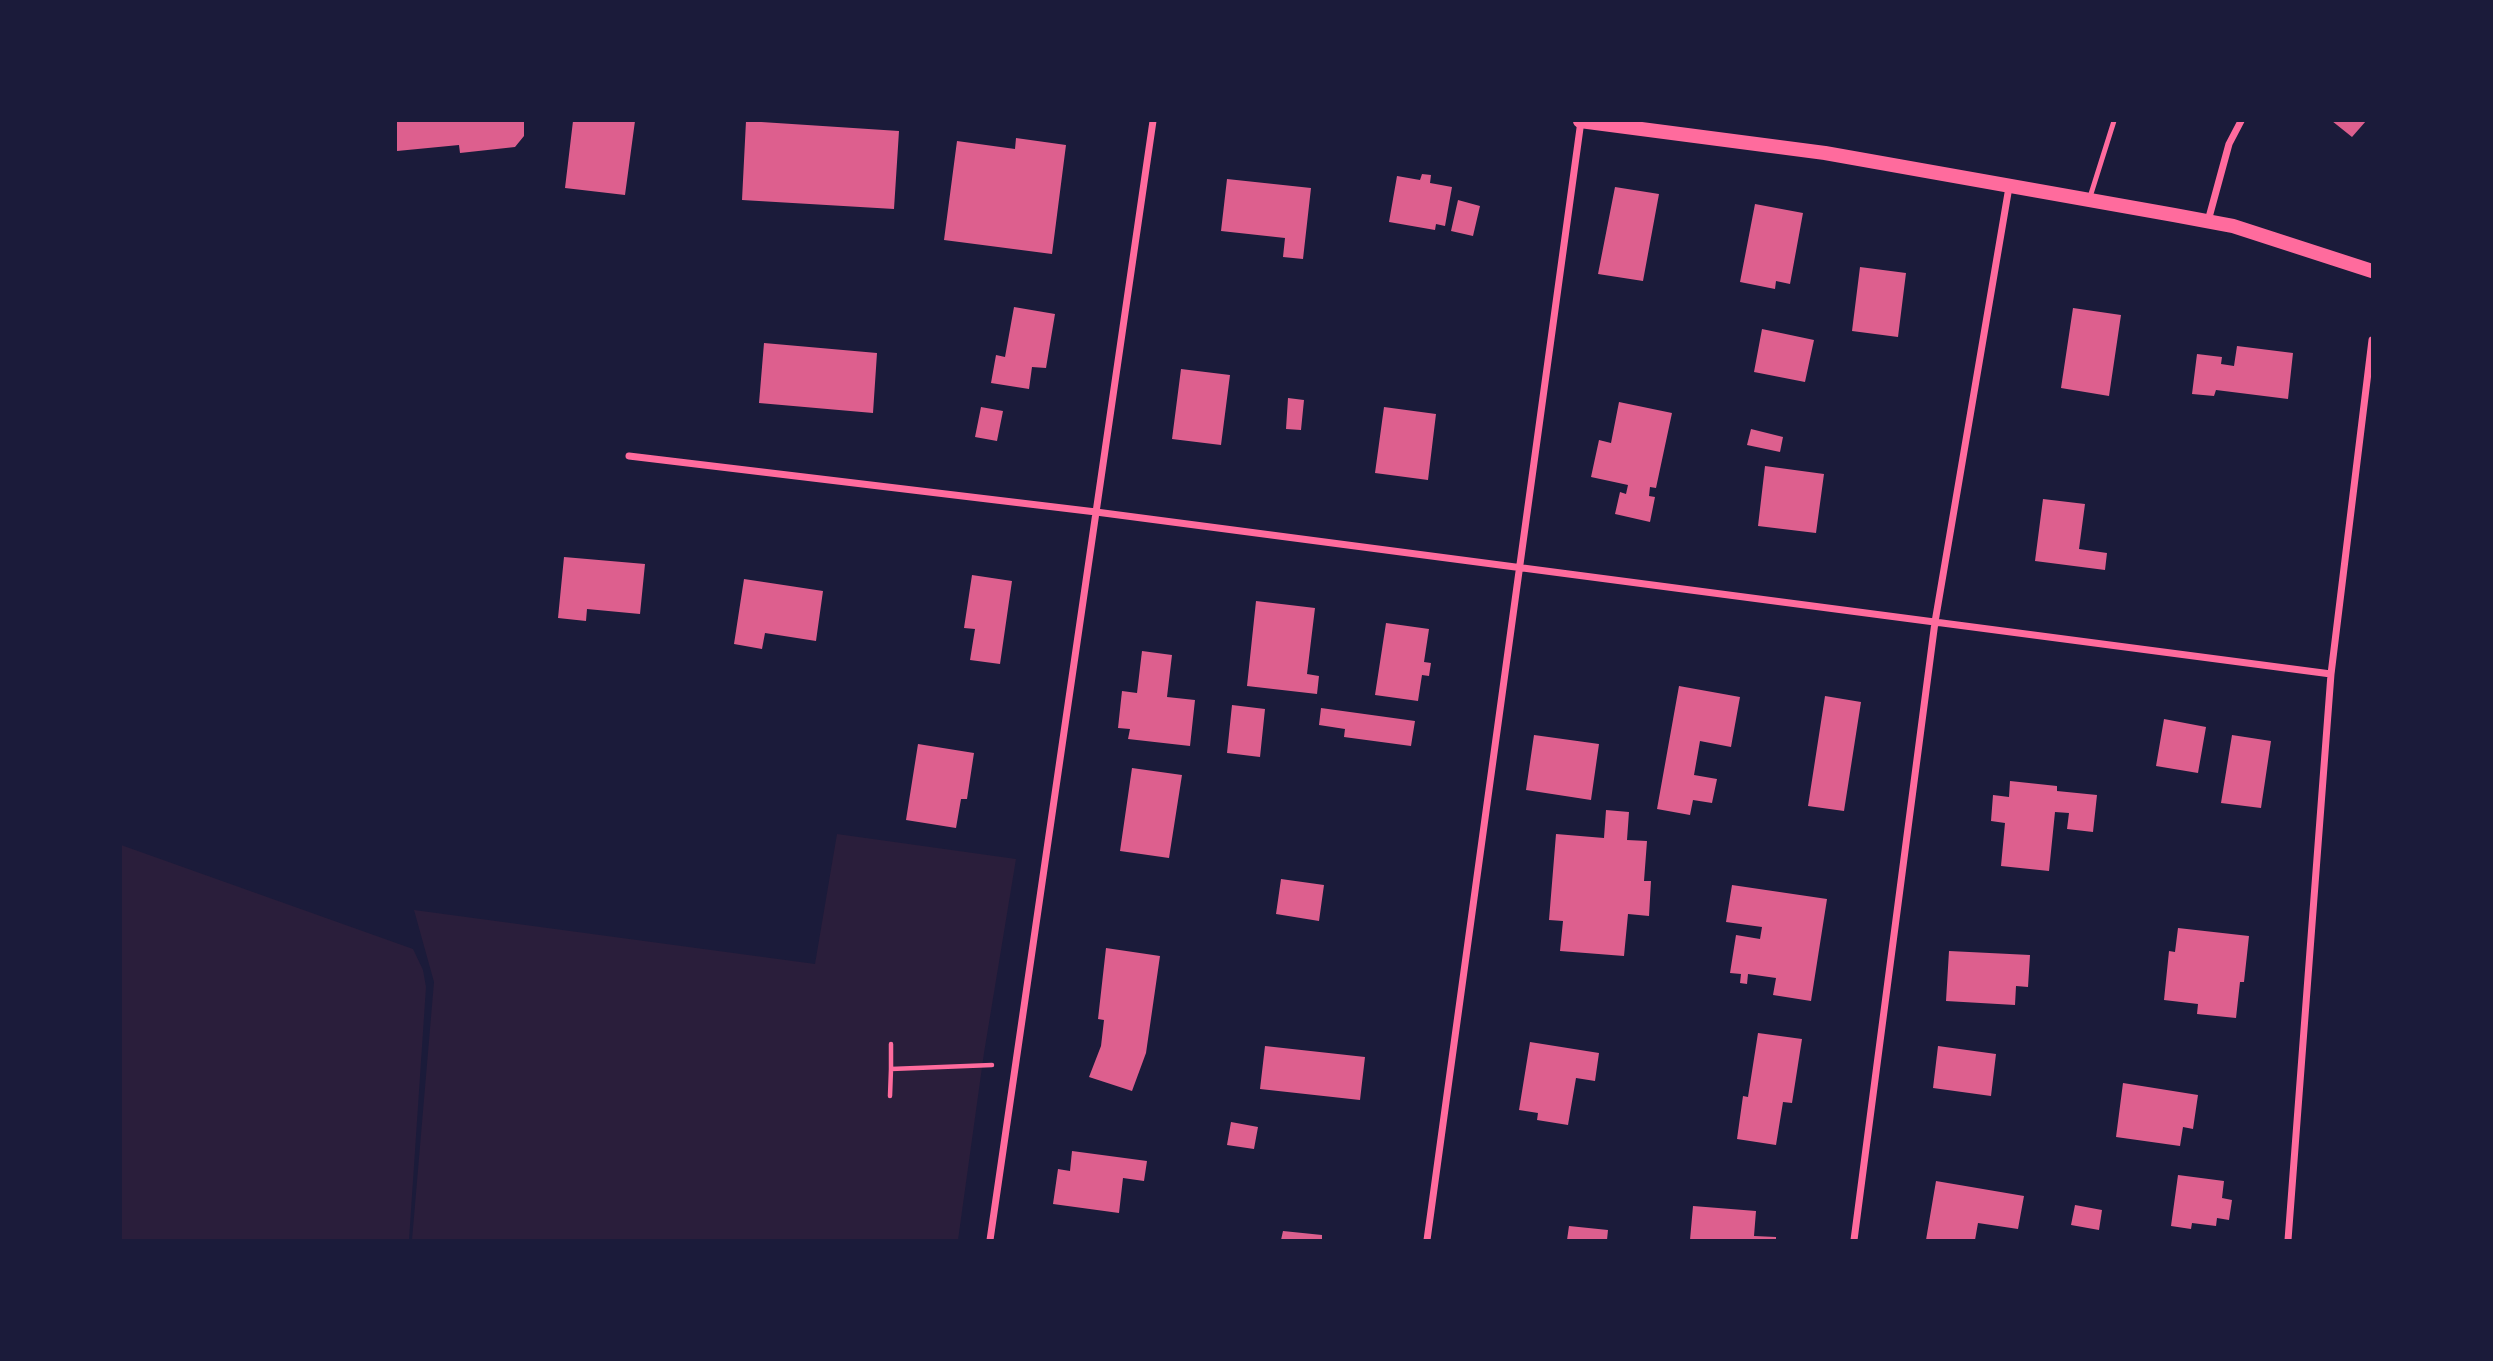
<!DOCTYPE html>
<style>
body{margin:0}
#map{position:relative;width:2493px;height:1361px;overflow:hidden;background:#1b1b3a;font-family:"Work Sans",sans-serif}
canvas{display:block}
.frame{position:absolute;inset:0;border:122px solid #1b1b3a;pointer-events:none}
</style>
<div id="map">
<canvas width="2493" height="1361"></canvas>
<div class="frame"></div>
</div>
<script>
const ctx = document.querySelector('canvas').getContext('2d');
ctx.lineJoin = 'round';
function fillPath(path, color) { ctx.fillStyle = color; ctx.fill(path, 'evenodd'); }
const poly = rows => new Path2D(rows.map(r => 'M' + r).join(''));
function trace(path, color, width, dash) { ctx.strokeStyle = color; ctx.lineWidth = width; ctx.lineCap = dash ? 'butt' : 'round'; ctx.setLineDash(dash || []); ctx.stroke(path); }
fillPath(poly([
 [837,834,1016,859,984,1053,958,1240,412,1240,434,982,414,910,815,964],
 [121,845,413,949,423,970,426,987,409,1240,121,1240]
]), '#2a1e3b');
fillPath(poly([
 [397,121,524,121,524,136,515,147,460,153,459,145,397,151],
 [573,121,635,121,625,195,565,188],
 [746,121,899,131,894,209,742,200],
 [2332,121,2366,121,2352,137],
 [1016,138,1066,145,1052,254,944,240,957,141,1015,149],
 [1422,174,1431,175,1430,183,1452,187,1445,226,1436,224,1435,230,1389,222,1397,176,1420,180],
 [1227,179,1311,188,1303,259,1283,257,1285,238,1221,231],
 [1615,187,1659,194,1643,281,1598,274],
 [1458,200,1480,206,1473,236,1451,231],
 [1755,204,1803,213,1790,284,1776,281,1775,289,1740,282],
 [1860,267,1906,273,1898,337,1852,331],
 [1014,307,1055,314,1046,368,1032,367,1029,389,991,383,996,355,1005,357],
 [2073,308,2121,315,2109,396,2061,388],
 [1762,329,1814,340,1805,382,1754,372],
 [764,343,877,353,873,413,759,403],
 [2237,346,2293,353,2288,399,2216,390,2214,396,2192,394,2197,354,2222,357,2221,364,2234,366],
 [1181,369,1230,375,1221,445,1172,439],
 [1288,398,1304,400,1301,430,1286,429],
 [1619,402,1672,413,1656,488,1650,487,1649,496,1655,497,1650,522,1615,514,1620,492,1626,494,1628,485,1591,477,1599,440,1611,443],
 [981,407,1003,411,997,441,975,437],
 [1384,407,1436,414,1428,480,1375,473],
 [1751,429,1783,437,1780,452,1747,445],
 [1765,466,1824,474,1816,533,1758,526],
 [2043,499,2085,504,2079,549,2107,553,2105,570,2035,561],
 [564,557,645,564,640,614,587,609,586,621,558,618],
 [972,575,1012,581,1000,664,970,660,975,629,964,628],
 [744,579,823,591,816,641,765,633,762,649,734,644],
 [1256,601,1315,608,1307,674,1319,676,1317,694,1247,686],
 [1386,623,1429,629,1424,662,1431,663,1429,676,1422,675,1418,701,1375,695],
 [1142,651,1172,655,1167,697,1195,700,1190,746,1128,739,1130,729,1118,728,1122,691,1137,693],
 [1679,686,1740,697,1731,747,1700,741,1694,775,1717,779,1712,803,1693,800,1690,815,1657,809],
 [1825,696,1861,702,1844,811,1808,806],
 [1232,705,1265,709,1260,757,1227,753],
 [1321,708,1415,721,1411,746,1344,737,1345,729,1319,725],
 [2164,719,2206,727,2198,773,2156,766],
 [1534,735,1599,744,1591,800,1526,790],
 [2232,735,2271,741,2261,808,2221,803],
 [918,744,974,753,967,799,961,799,956,828,906,820],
 [1132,768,1182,775,1169,858,1120,851],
 [2010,781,2057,786,2057,791,2097,795,2093,832,2067,829,2069,813,2055,812,2049,871,2001,866,2005,823,1991,821,1993,795,2009,797],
 [1606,810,1629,812,1627,840,1647,841,1644,881,1651,881,1649,916,1628,914,1624,956,1560,951,1563,921,1549,920,1556,834,1604,838],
 [1281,879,1324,885,1319,921,1276,914],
 [1732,885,1827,899,1811,1001,1773,995,1776,978,1748,974,1747,984,1740,983,1741,974,1730,973,1736,935,1760,939,1762,927,1726,922],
 [2178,928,2249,936,2244,982,2240,982,2236,1018,2197,1014,2198,1004,2164,1000,2169,951,2175,952],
 [1106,948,1160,956,1146,1053,1132,1091,1089,1077,1101,1046,1104,1020,1098,1019],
 [1949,951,2030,955,2028,987,2016,986,2015,1005,1946,1001],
 [1758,1033,1802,1039,1792,1103,1783,1102,1776,1145,1737,1139,1743,1096,1748,1097],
 [1530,1042,1599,1053,1595,1081,1576,1078,1568,1125,1537,1120,1538,1113,1519,1110],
 [1265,1046,1365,1057,1360,1100,1260,1089],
 [1938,1046,1996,1054,1991,1096,1933,1088],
 [2123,1083,2198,1095,2193,1129,2183,1127,2180,1146,2116,1137],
 [1231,1122,1258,1127,1254,1149,1227,1145],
 [1072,1151,1147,1161,1144,1181,1123,1178,1119,1213,1053,1204,1058,1169,1070,1171],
 [2178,1175,2224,1181,2222,1198,2232,1200,2229,1220,2217,1218,2216,1226,2192,1223,2191,1229,2171,1226],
 [1936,1181,2024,1196,2018,1229,1978,1223,1975,1240,1926,1240],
 [2075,1205,2102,1210,2099,1230,2071,1225],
 [1693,1206,1756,1211,1754,1236,1776,1237,1776,1240,1690,1240],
 [1569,1226,1608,1230,1607,1240,1567,1240],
 [1283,1231,1322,1235,1322,1240,1281,1240]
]), '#dd5f8e');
trace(poly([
 [891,1069,891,1044],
 [890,1096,891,1069,992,1065]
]), '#ff6b9d', 4.5);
trace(poly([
 [2090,197,2114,121]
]), '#ff6b9d', 5);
trace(poly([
 [2208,221,2229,144,2241,121],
 [629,456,1096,512,2331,674],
 [990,1240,1153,121],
 [1427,1240,1581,121],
 [1854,1240,1935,622,2009,187],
 [2288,1240,2331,674,2372,340]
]), '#ff6b9d', 7);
trace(poly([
 [1580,121,1825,153,2174,215,2233,226,2372,271]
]), '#ff6b9d', 14);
</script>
